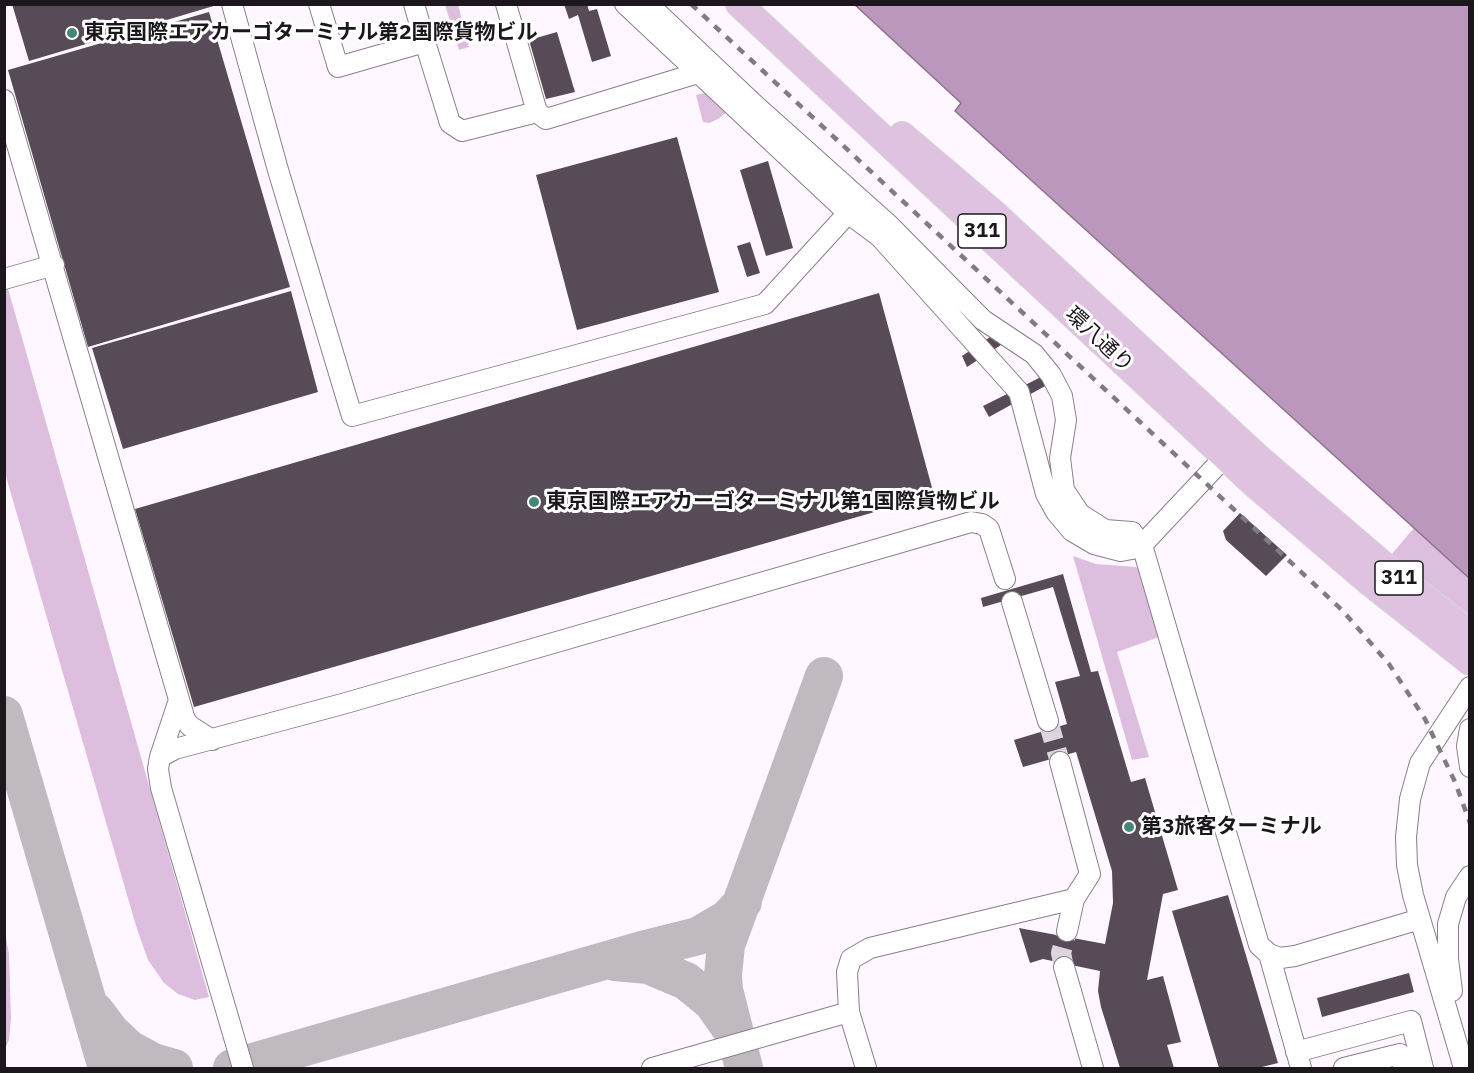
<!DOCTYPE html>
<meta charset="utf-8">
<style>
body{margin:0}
#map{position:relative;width:1474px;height:1073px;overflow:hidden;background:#fff7ff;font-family:"IBM Plex Sans",sans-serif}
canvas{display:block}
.frame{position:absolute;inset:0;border:6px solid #1b171c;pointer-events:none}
</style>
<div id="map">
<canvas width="1474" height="1073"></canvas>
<div class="frame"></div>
</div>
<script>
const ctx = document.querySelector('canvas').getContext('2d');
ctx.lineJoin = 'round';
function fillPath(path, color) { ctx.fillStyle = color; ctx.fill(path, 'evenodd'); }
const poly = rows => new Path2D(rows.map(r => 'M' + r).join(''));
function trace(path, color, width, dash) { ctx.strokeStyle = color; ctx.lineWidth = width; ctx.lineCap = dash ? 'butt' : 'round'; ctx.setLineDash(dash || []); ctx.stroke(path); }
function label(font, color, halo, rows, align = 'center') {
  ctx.font = font + ' "IBM Plex Sans","Noto Sans JP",sans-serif'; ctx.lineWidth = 6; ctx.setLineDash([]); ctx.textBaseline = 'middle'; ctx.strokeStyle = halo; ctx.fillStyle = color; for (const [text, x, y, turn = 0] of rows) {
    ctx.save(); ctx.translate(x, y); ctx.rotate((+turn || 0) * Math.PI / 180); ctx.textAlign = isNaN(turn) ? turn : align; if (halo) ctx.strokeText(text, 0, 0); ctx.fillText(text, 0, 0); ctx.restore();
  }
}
fillPath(poly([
 [445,5,458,5,469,47,459,50],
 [711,92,727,112,718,119,709,123,703,122,696,95],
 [4,285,7,285,209,997,195,1000,178,994,164,983,148,960,136,926,5,473],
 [1414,528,1469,578,1469,615,1458,610,1391,555],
 [1073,556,1096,564,1136,567,1143,574,1159,637,1117,652,1149,757,1132,760],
 [5,932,9,954,11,1018,9,1040,5,1049]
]), '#debedf');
const water = poly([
 [855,5,1469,5,1469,578,955,111,961,103,855,5]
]);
fillPath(water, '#bc97bd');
trace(water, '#8c718d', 1.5);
trace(poly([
 [4,715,107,1068],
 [615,962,648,965,686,981,712,1002,731,1029],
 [95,1011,110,1031,129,1049,153,1062,174,1068],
 [232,1068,642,950,698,936,727,919,743,902],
 [744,1068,724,990,723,975,726,945,824,676]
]), '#c0b9c0', 38);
fillPath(poly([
 [12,4,217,4,217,5,29,61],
 [564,4,587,4,589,11,597,9,611,56,592,62,578,15,569,19],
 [209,12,290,287,88,347,8,70],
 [557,32,575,92,546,99,529,40],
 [677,137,719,292,577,330,536,175],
 [768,161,793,248,766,256,740,170],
 [750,242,760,273,747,277,737,246],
 [291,291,318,392,123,449,92,348],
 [879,293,934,495,194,707,135,509],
 [993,335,1001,345,967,367,962,356],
 [1041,377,1047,385,989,417,983,406],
 [1240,513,1287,555,1266,576,1226,540,1223,531],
 [1063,574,1091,672,1098,671,1131,782,1145,778,1178,890,1163,894,1147,980,1163,976,1181,1042,1167,1045,1174,1068,1120,1068,1101,1007,1098,991,1100,971,1043,959,1030,963,1019,928,1105,944,1113,903,1112,871,1076,752,1023,767,1014,740,1067,724,1055,682,1080,676,1053,587,983,607,981,598],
 [1228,895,1278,1063,1258,1068,1219,1068,1172,911],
 [1409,973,1414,992,1322,1017,1317,998]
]), '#564b56');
trace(poly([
 [1048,721,1060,762],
 [1064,967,1061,953,1067,931]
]), '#ddd5dd', 20, [20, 10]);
const minor = poly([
 [232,4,278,170,352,416,765,304,860,200],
 [319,4,338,67,425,42,414,4],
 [506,4,537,112,546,119,698,73],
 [625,4,848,213,880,237,1019,392,1046,494,1056,512,1072,531,1094,544,1121,551,1137,548,1142,545,1234,447],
 [648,4,756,106,889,225,983,320,1034,354,1051,375,1062,396,1066,420,1060,458,1064,490,1080,514,1105,530,1132,532,1142,545,1259,945,1269,954,1280,958,1295,956,1420,919],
 [425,42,450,123,462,131,537,112],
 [4,100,185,720,190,726,212,740],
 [4,279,54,265],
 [1012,602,1048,721],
 [179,700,160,757,158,769,161,788,243,1068],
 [1470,729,1467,746,1470,767],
 [160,757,175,749,346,703,971,522,982,524,989,529,1005,579],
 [1060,762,1090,874,1074,899,1067,931],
 [1269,954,1301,1068],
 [1064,967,1093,1068],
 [1452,991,1448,959,1448,924,1456,897,1470,876],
 [1296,1052,1411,1021,1423,1068],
 [652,1068,849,1012],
 [866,1068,849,1012,847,972,851,959,870,948,1074,899],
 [1344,1068,1400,1054,1404,1068],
 [1464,1068,1413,895,1407,865,1406,837,1410,799,1420,763,1470,687]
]);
const major = poly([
 [739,4,1253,483,1369,582,1470,662],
 [902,135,996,215,1261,460,1393,573,1470,633]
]);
trace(minor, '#8a7e8a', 22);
trace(major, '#d6d5d6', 28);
trace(minor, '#fff', 20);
trace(major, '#dfc1e0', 26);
trace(poly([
 [691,4,1342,610,1389,664,1425,719,1455,782,1470,823]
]), '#817b82', 4.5, [8, 8]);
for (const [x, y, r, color] of [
 [72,33,6,"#458676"],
 [534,502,6,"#458676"],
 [1129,827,6,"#458676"]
]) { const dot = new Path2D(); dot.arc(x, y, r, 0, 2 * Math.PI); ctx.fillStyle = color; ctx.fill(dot); trace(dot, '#fff', 2); }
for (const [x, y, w] of [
 [982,231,48],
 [1399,578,48]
]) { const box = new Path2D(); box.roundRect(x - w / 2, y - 17, w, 34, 4.5); ctx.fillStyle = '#fff'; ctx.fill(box); trace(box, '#1b171c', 1.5); }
label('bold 20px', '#1b171c', null, [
 ["311",982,231],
 ["311",1399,578]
]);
label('bold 21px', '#1b171c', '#fff', [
 ["東京国際エアカーゴターミナル第2国際貨物ビル",84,33],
 ["東京国際エアカーゴターミナル第1国際貨物ビル",546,502],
 ["第3旅客ターミナル",1141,827]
], 'left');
label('21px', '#1b171c', '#fff', [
 ["環八通り",1099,340,43]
]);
</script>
